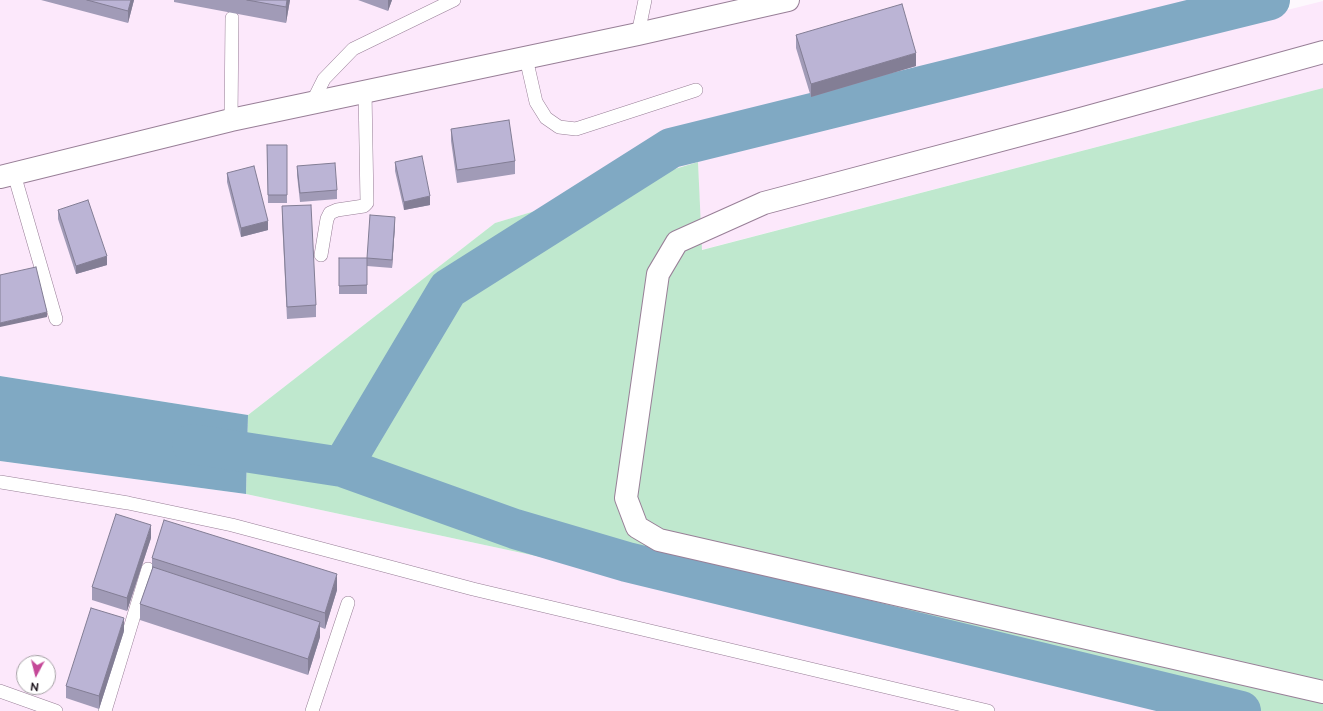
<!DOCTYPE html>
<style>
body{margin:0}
#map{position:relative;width:1323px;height:711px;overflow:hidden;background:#fdf8fd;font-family:Raleway,sans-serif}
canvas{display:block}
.north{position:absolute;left:16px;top:655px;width:40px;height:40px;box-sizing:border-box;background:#fff;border:1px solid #a4a0a4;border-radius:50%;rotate:187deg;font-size:11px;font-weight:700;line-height:16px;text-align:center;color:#1b121b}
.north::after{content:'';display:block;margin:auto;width:14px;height:18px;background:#c54898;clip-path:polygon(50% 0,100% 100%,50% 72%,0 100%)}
</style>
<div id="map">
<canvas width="1323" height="711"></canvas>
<div class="north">N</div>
</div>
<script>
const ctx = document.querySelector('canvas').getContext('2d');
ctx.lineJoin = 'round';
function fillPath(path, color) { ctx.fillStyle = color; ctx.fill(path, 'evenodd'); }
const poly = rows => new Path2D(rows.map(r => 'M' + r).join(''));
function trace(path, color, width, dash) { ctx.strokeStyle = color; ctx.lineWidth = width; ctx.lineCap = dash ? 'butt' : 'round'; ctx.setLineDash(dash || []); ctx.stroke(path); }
fillPath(poly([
 [0,0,1252,0,1255,18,1323,1,1323,88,701,250,698,162,495,223,248,415,0,376],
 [0,461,246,494,639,578,1206,711,0,711],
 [24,663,48,663,48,687,24,687]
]), '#fce8fb');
fillPath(poly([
 [1323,88,1323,711,1206,711,639,578,246,494,248,415,495,223,698,162,702,250]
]), '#bfe8ce');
fillPath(poly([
 [0,376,248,415,246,494,0,461]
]), '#80a9c3');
trace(poly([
 [192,444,342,467,515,529,627,562,1241,711],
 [342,467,448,289,671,148,1270,0]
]), '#80a9c3', 40);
const service = poly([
 [638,34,645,0],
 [526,58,536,102,546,118,559,127,576,129,696,90],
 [312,103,324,79,353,49,454,0],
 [231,120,232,18],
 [14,174,56,319],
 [321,255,327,219,330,213,337,210,364,206,367,203,365,91],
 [0,482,128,503,232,525,473,589,988,711],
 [0,691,56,711],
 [105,711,148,569],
 [312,711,348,603]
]);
const minor = poly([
 [1323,52,1073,121,764,203,677,242,658,274,626,498,637,527,659,540,1323,692],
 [0,177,231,120,638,34,788,0]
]);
trace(service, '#987f97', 14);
trace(minor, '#987f97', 24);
trace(service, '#fff', 13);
trace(minor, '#fff', 22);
fillPath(poly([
 [41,0,134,0,128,23],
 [174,0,290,0,286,23,174,2],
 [358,0,392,0,388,11],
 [796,35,916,66,811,97,796,48],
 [451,129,515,161,515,174,457,183,451,141],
 [267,145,287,145,287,203,268,203],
 [395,162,430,205,404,210,395,171],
 [297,166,337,190,337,199,300,202,297,175],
 [227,173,268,230,241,237,227,182],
 [282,206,316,305,316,317,287,319,282,219],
 [58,210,107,265,76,274,58,219],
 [395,225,392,268,367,266,367,258],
 [339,258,367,258,367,294,339,294],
 [151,538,127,611,92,600,92,587],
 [152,558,337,590,325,629,320,627,320,637,308,675,140,620,140,604,152,569],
 [124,631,99,709,66,698,66,686]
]), '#a19bb7');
fillPath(poly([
 [131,0,134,0,128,23,128,11],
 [287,0,290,0,286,23,286,7],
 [388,0,392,0,388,11],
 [916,53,916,66,811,97,811,84],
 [430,196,430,205,404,210,404,202],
 [395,217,395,225,392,268,392,260],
 [268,221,268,230,241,237,241,228],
 [107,256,107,265,76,274,76,266],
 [47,312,47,317,0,327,0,323],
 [151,525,151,538,127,611,127,598],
 [337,574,337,590,325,629,325,613],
 [124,618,124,631,99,709,99,696],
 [320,622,320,637,308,675,308,659]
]), '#837e95');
const building = poly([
 [87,0,131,0,128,11,87,0],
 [247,0,287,0,286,7,247,0],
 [902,4,916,53,811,84,796,35,902,4],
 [509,120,515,161,457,170,451,129,509,120],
 [267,145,287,145,287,195,268,195,267,145],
 [422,156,430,196,404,202,395,162,422,156],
 [335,163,337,190,300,193,297,166,335,163],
 [254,166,268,221,241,228,227,173,254,166],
 [88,200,107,256,76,266,58,210,88,200],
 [311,205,316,305,287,307,282,206,311,205],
 [370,215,395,217,392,260,367,258,370,215],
 [339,258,367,258,367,285,339,286,339,258],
 [36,267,47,312,0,323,0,275,36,267],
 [116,514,151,525,127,598,92,587,116,514],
 [164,520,337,574,325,613,152,558,164,520],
 [153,567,320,622,308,659,140,604,153,567],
 [91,608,124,618,99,696,66,686,91,608]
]);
fillPath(building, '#bbb4d5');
trace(building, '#837e95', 1);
</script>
